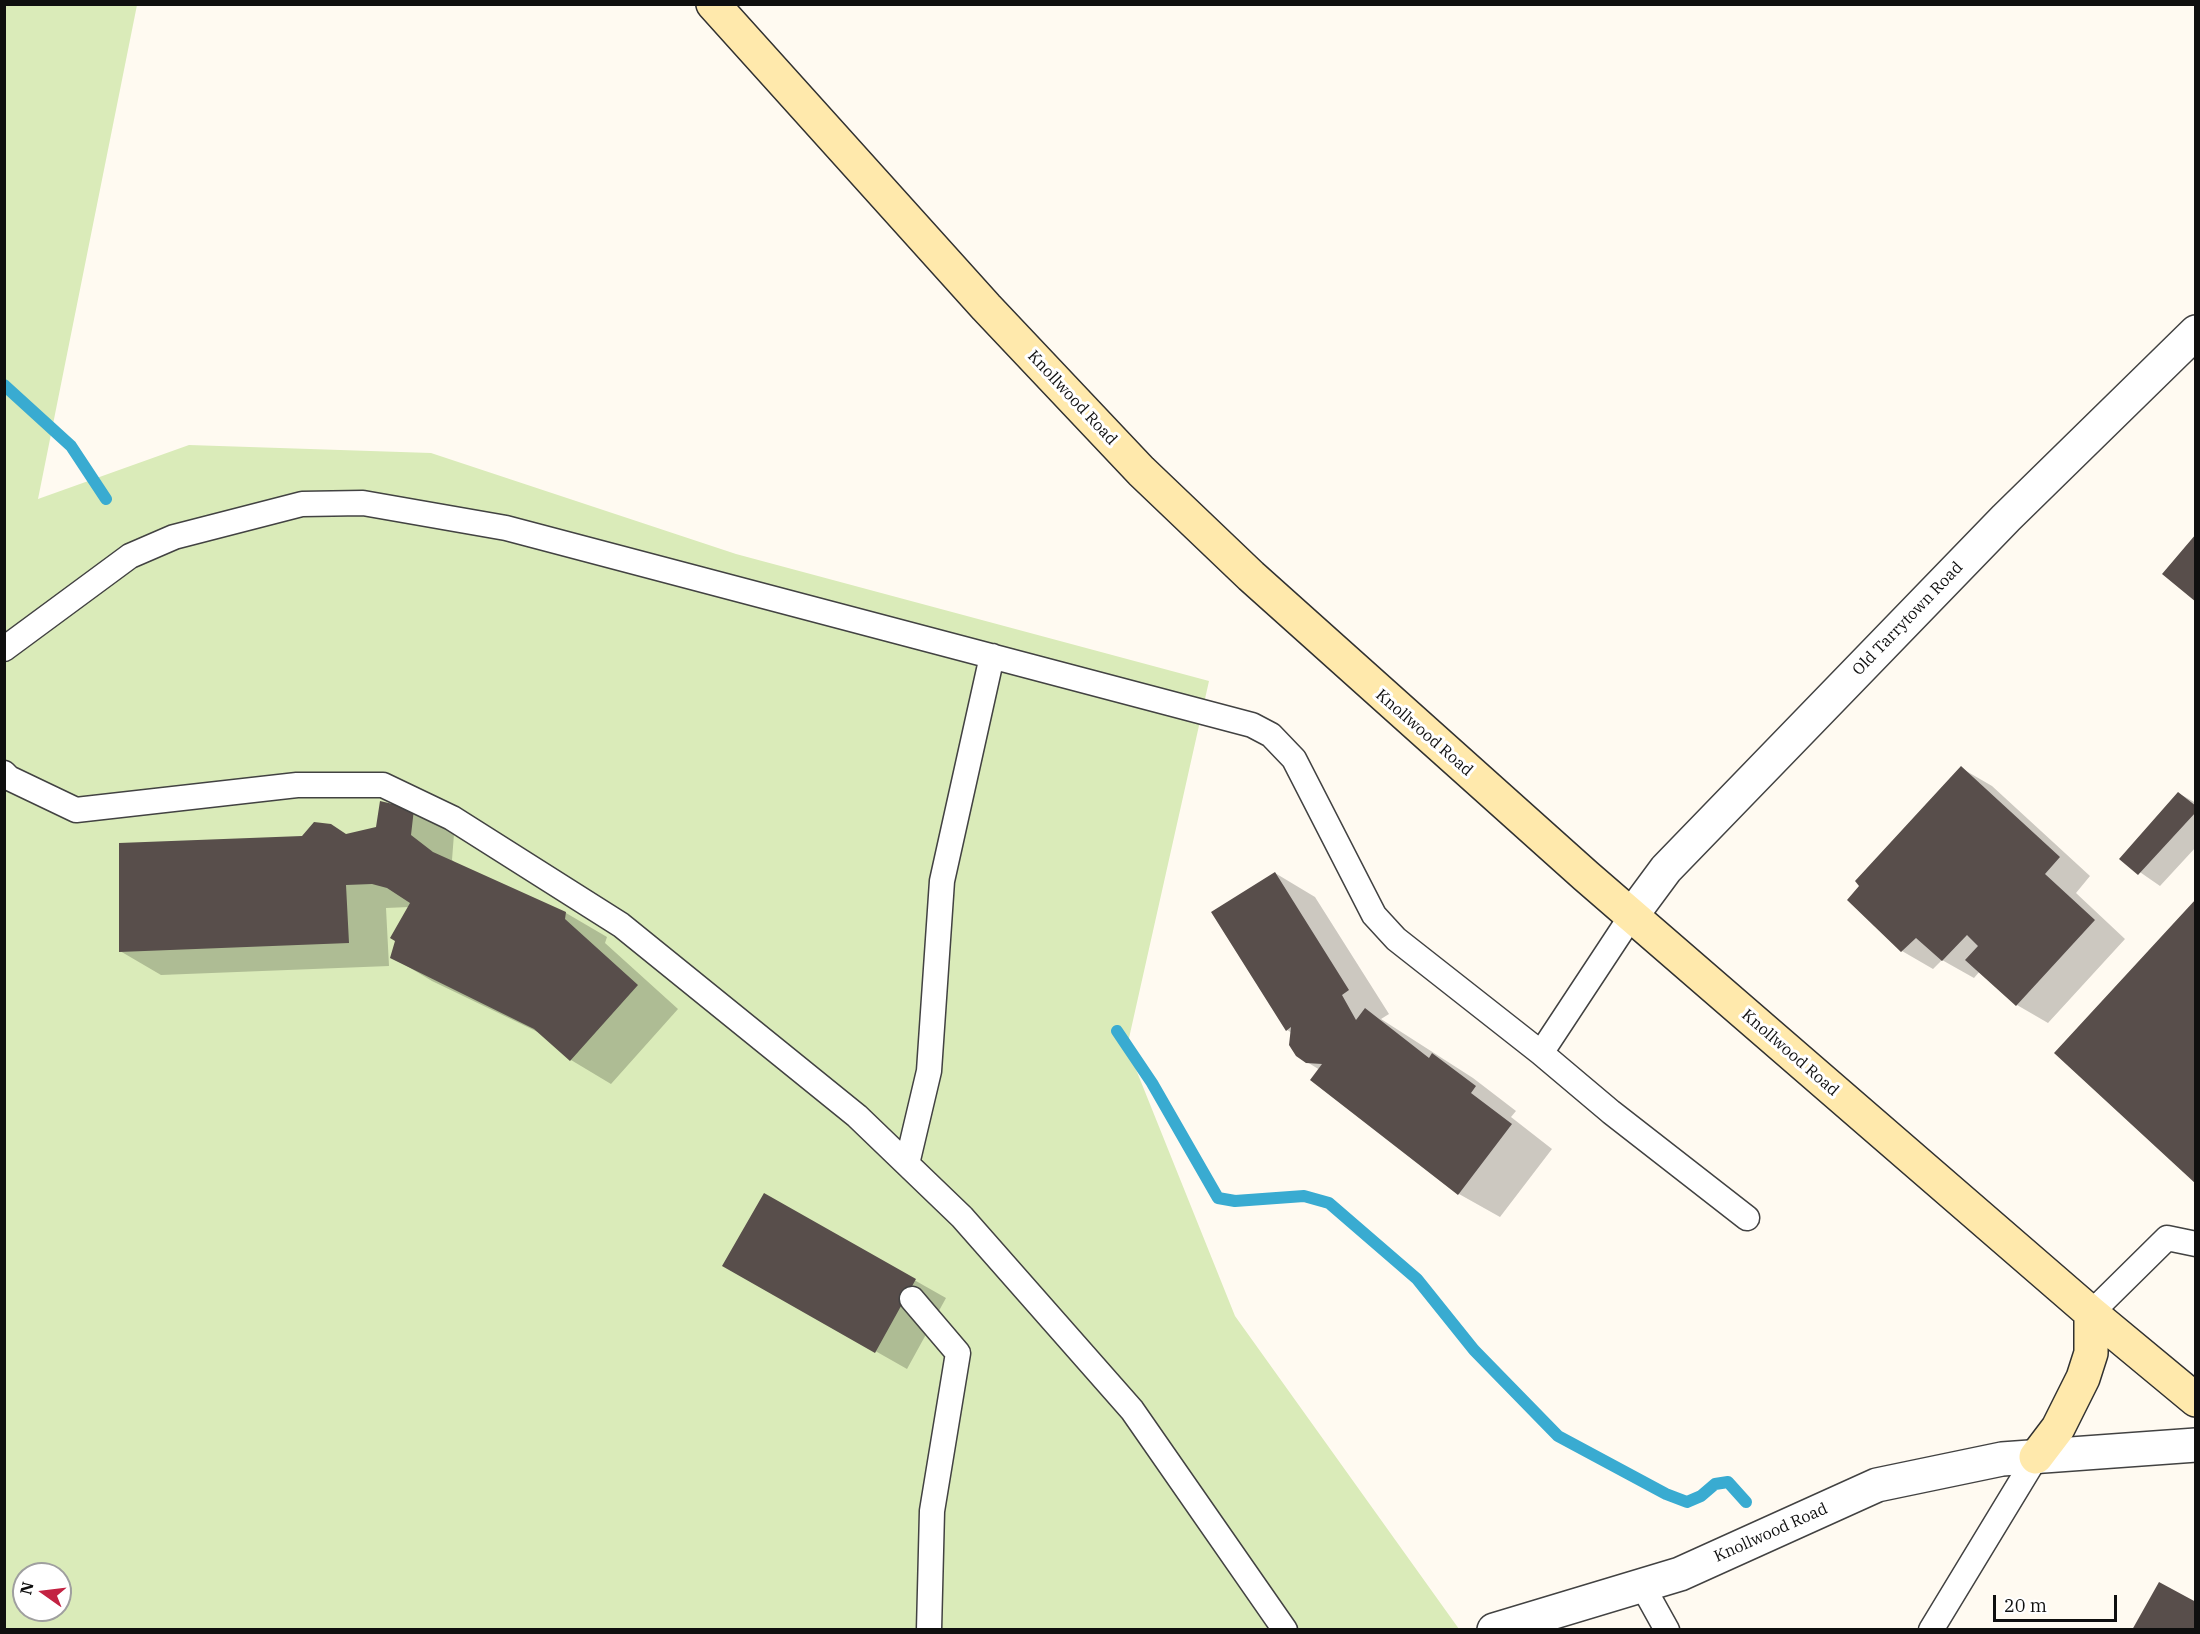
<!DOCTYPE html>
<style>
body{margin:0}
#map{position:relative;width:2200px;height:1634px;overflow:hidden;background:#fffaf1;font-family:"IBM Plex Serif",serif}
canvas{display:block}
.frame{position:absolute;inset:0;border:6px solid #0f0f0f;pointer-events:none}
.north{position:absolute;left:12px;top:1562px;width:60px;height:60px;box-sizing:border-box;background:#fff;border:2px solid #9f9f9f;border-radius:50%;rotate:284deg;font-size:16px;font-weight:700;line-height:24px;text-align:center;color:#0f0f0f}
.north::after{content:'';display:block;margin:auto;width:21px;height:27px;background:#c32242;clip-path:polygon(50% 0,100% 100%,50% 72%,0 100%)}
.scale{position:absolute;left:1993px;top:1595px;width:124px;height:27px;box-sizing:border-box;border:3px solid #0f0f0f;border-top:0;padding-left:8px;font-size:18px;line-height:21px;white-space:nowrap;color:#0f0f0f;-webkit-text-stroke:4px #fff;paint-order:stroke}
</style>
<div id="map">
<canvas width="2200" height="1634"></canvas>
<div class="frame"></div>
<div class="north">N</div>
<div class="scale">20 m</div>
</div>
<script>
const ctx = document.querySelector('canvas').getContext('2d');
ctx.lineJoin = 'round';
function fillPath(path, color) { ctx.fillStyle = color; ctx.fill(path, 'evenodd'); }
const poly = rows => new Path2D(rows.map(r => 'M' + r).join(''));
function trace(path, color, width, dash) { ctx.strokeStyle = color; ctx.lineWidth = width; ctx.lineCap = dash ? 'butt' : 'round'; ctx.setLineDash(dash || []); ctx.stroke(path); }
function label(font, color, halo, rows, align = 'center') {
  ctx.font = font + ' "IBM Plex Serif",serif'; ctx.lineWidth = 6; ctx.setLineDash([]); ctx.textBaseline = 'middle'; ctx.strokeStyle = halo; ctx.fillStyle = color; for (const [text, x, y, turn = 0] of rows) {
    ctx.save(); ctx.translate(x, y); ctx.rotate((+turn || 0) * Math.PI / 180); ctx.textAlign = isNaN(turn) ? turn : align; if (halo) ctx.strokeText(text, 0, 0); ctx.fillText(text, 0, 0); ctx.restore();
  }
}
fillPath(poly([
 [5,5,137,5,38,499,189,445,431,453,736,554,1209,681,1127,1047,1235,1316,1459,1629,5,1630],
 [24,1574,60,1574,60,1610,24,1610]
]), '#daebb9');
fillPath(poly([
 [1961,768,1992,786,2090,876,2076,893,2125,939,2048,1023,2017,1005,1980,971,1974,978,1942,960,1933,969,1902,951],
 [2178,793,2196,803,2196,847,2160,886,2121,859],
 [414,811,454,834,452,860,458,865,566,913,607,937,605,943,678,1009,611,1084,571,1060,544,1035,432,981,392,957,409,907,386,908,389,966,161,975,120,951,348,836,377,828],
 [1275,873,1315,897,1389,1014,1381,1019,1473,1078,1516,1111,1511,1117,1552,1149,1500,1217,1459,1194,1320,1070,1307,1062,1292,1033,1287,1030],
 [764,1195,946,1298,907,1369,724,1265]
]), '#0003');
trace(poly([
 [4,385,71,446,106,499],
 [1117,1031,1152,1083,1218,1198,1235,1201,1304,1196,1329,1203,1417,1279,1474,1350,1558,1436,1666,1494,1687,1502,1701,1496,1715,1484,1728,1482,1746,1502]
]), '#39abd1', 12);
fillPath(poly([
 [2196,534,2196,602,2162,574],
 [1961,766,2060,857,2045,874,2095,920,2016,1006,1965,960,1978,946,1967,935,1942,961,1916,938,1901,952,1847,900,1859,886,1855,881],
 [2178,792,2196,806,2196,812,2138,875,2119,859],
 [380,801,414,809,411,835,433,852,566,912,565,919,638,985,570,1061,534,1029,390,958,395,941,390,938,410,903,387,888,372,884,346,885,349,943,119,952,119,843,302,836,314,822,331,824,346,834,376,827],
 [1275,872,1349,990,1342,995,1356,1020,1365,1008,1429,1058,1432,1053,1476,1086,1471,1093,1512,1124,1458,1195,1310,1080,1322,1064,1306,1063,1296,1056,1289,1045,1291,1027,1286,1031,1211,912],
 [2196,899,2196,1184,2054,1053],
 [764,1193,916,1279,875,1353,722,1266],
 [2159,1582,2196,1602,2196,1630,2132,1630]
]), '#584e4b');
const lane = poly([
 [4,649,130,556,174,537,302,504,363,503,506,528,1252,725,1271,735,1294,759,1374,915,1396,939,1541,1053],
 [4,773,9,778,76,810,297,785,383,785,452,818,621,925,857,1116,962,1217,1132,1410,1285,1630],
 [1632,915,1541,1053,1611,1112,1747,1218],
 [907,1164,929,1071,942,881,992,656],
 [912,1299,958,1353,932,1511,929,1630],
 [2091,1313,2167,1238,2196,1244],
 [1642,1585,1667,1630],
 [1931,1630,2036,1457]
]);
const street = poly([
 [1632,915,1666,869,2006,518,2196,332],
 [1494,1630,1680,1574,1877,1485,2002,1459,2196,1445]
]);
const secondary = poly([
 [713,4,986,307,1141,471,1251,576,1586,876,2091,1313,2196,1400],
 [2036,1457,2058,1428,2083,1378,2091,1353,2091,1313]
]);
trace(lane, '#424242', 27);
trace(street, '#424242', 36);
trace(secondary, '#313131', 36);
trace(lane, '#fff', 24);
trace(street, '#fff', 33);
trace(secondary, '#ffe9ac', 33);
label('16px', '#0f0f0f', '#fff', [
 ["Knollwood Road",1072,398,47],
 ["Old Tarrytown Road",1908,619,-46],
 ["Knollwood Road",1424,733,41],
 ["Knollwood Road",1790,1053,41],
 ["Knollwood Road",1771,1533,-24]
]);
</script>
